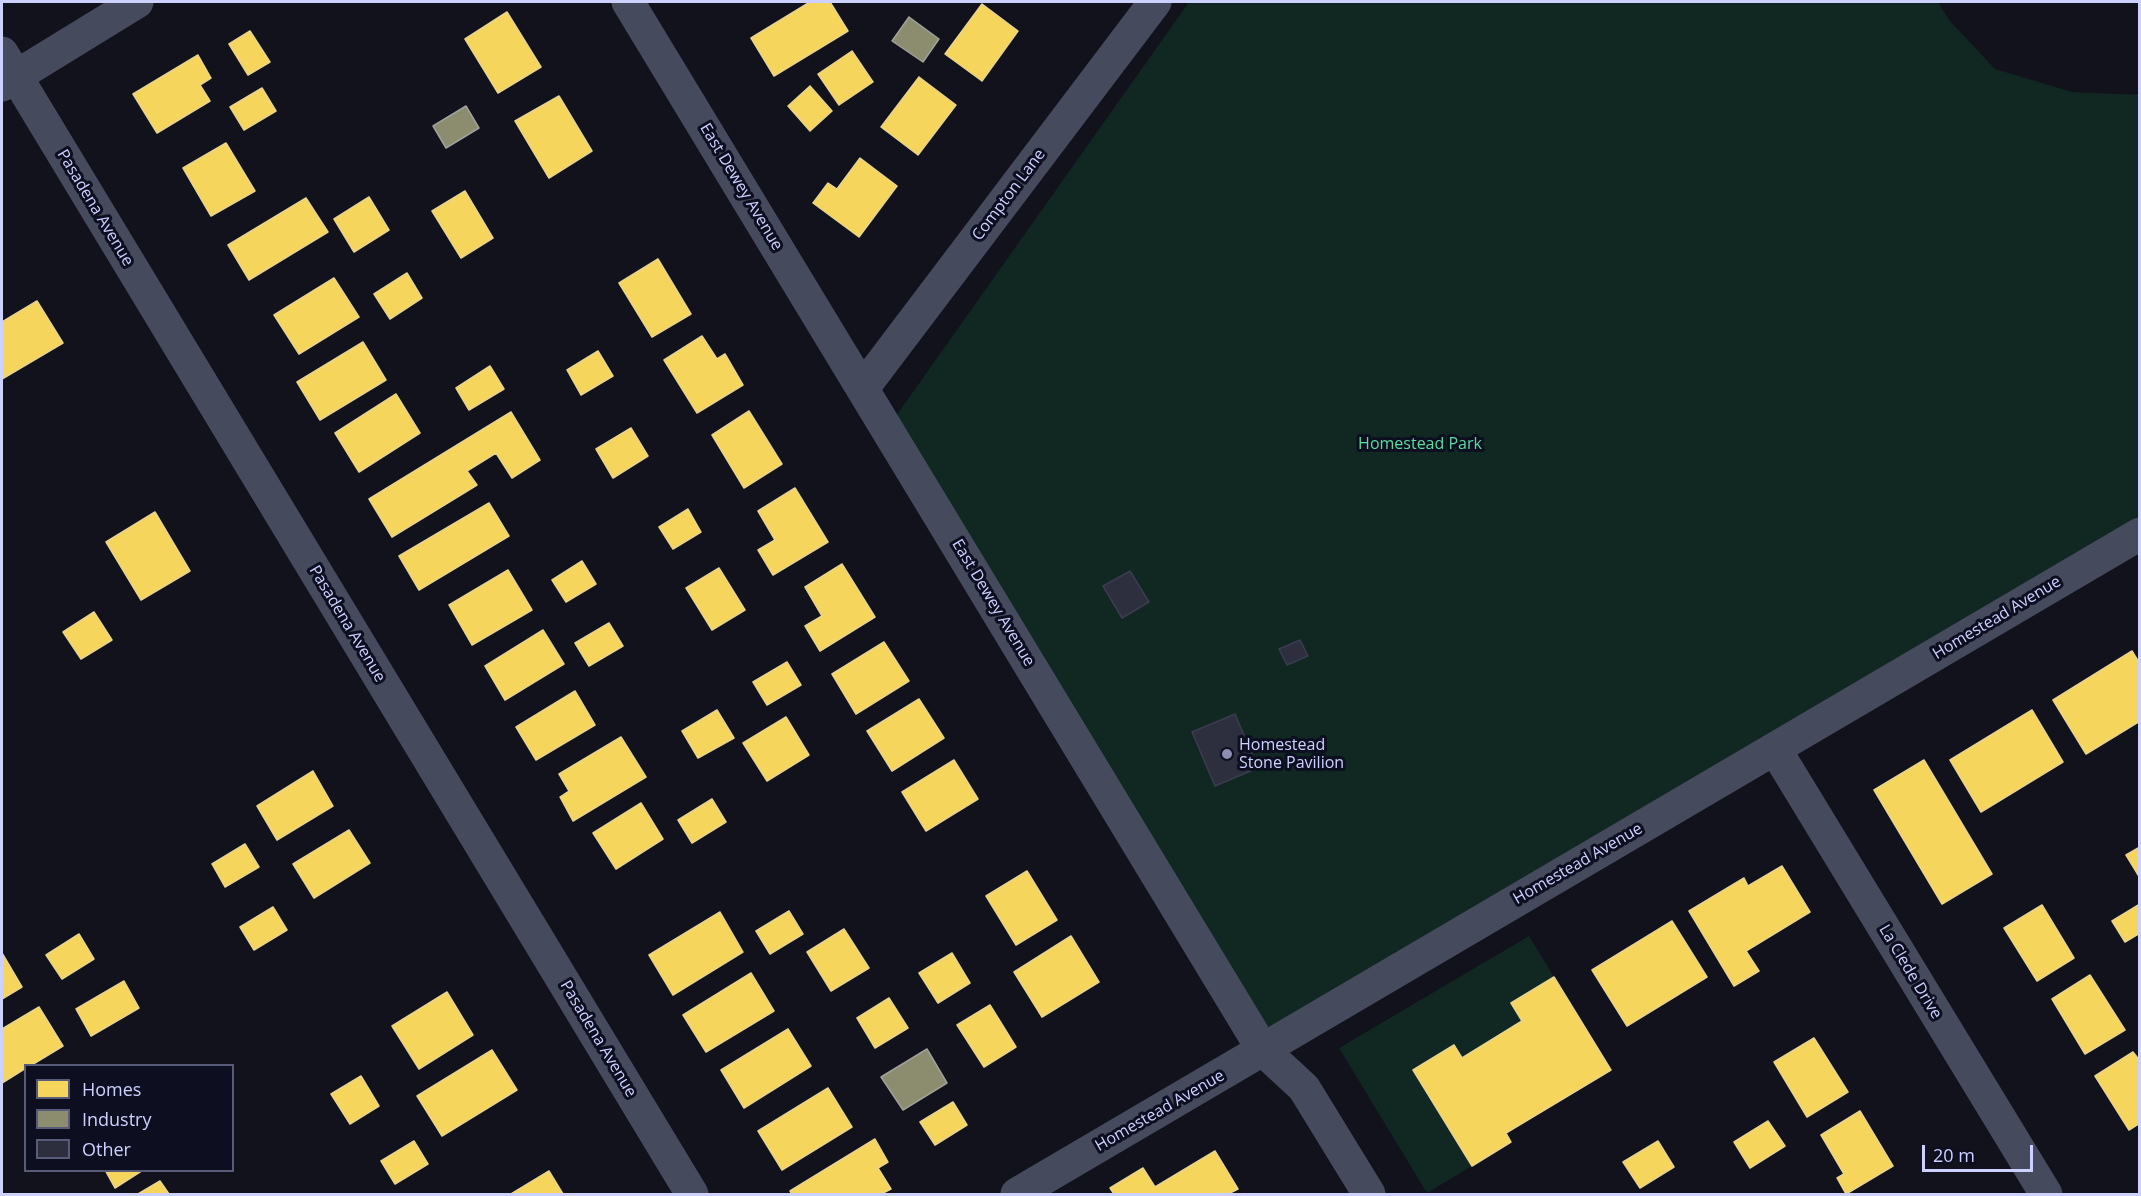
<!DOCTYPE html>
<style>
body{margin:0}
#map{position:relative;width:2141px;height:1196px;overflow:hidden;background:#11121c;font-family:"Open Sans",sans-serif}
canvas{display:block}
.frame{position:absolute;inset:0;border:3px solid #ccd1ff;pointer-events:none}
.legend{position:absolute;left:24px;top:1064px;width:210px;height:108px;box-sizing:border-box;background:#0d0e20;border:2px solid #595c79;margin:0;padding:8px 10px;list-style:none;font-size:18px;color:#ccd1ff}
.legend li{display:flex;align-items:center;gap:12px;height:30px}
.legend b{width:30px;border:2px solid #595c79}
.scale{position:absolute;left:1922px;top:1145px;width:111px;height:27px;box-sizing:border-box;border:3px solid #ccd1ff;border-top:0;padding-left:8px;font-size:18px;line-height:21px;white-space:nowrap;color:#ccd1ff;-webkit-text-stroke:4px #0d0e20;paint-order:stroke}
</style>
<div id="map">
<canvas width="2141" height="1196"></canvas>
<div class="frame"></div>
<ul class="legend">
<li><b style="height:16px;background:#f6d55c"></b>Homes</li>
<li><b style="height:16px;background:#8c8c6e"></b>Industry</li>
<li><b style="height:16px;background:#2e2f3e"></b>Other</li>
</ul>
<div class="scale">20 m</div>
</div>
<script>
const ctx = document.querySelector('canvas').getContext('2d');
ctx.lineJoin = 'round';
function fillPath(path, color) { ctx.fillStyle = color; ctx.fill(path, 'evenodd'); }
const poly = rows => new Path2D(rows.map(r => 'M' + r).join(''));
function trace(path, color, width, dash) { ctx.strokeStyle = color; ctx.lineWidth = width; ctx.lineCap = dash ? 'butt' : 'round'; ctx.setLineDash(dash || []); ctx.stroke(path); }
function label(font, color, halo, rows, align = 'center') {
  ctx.font = font + ' "Open Sans",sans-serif'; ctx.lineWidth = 6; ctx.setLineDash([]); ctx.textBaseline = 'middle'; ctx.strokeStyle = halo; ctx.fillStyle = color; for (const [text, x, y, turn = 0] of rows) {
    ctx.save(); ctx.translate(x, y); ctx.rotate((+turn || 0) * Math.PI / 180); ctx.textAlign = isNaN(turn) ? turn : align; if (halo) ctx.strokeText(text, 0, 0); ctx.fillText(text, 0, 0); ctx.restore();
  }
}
fillPath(poly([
 [1189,2,1938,2,1949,20,1995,69,2072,92,2139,95,2139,534,1263,1050,896,416],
 [1529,936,1554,977,1512,1003,1522,1021,1462,1058,1454,1045,1413,1070,1472,1166,1427,1193,1339,1048]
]), '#102722');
const homes = poly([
 [810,2,830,2,848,31,774,76,751,38,810,2],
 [982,4,1018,31,982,81,945,54,982,4],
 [507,12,541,67,498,93,465,39,507,12],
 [250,31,270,62,248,75,229,44,250,31],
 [852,51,873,82,839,105,818,74,852,51],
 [198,55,211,78,200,85,210,101,157,133,133,94,198,55],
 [919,77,956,105,918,155,881,127,919,77],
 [810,86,832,111,810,131,788,106,810,86],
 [262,88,276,111,244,130,230,107,262,88],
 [559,96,592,151,549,178,515,121,559,96],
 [226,143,255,191,211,216,183,168,226,143],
 [860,158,897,186,859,237,813,203,828,183,837,189,860,158],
 [465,191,493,238,461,258,432,211,465,191],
 [369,197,389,230,354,252,334,219,369,197],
 [306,198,328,232,249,280,228,245,306,198],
 [658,259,691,314,652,337,619,283,658,259],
 [407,273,422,298,390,319,374,294,407,273],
 [334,278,359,317,299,354,274,315,334,278],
 [37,301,63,343,2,379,2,322,37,301],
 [702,336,717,359,725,354,743,385,697,413,664,360,702,336],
 [363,342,386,380,320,420,297,382,363,342],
 [598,351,613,376,581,395,567,370,598,351],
 [490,366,504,389,469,410,456,388,490,366],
 [396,394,420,433,359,472,335,433,396,394],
 [749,411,782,464,744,488,712,435,749,411],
 [511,412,540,460,512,478,496,453,467,471,477,485,392,537,369,499,511,412],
 [631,428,648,456,613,478,596,449,631,428],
 [795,488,828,542,773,575,758,550,775,540,758,511,795,488],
 [489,503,509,536,419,590,399,556,489,503],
 [688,509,701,532,673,549,659,527,688,509],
 [155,512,190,571,141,600,106,542,155,512],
 [582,561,596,584,566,602,552,580,582,561],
 [842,564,875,617,820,651,805,626,822,616,805,587,842,564],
 [719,568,745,610,712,630,686,588,719,568],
 [508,570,532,610,472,645,449,605,508,570],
 [94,612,112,640,81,659,63,632,94,612],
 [609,623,623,646,589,666,575,643,609,623],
 [543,630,564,664,505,700,485,666,543,630],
 [884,642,909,681,856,714,832,674,884,642],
 [2132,651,2140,664,2140,721,2086,754,2053,700,2132,651],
 [787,662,801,685,767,705,753,682,787,662],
 [575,691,595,725,536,760,516,727,575,691],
 [919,699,944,738,892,771,867,731,919,699],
 [717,710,734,738,698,758,682,731,717,710],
 [2032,710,2063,762,1981,812,1950,760,2032,710],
 [786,717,809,755,767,781,743,743,786,717],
 [621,737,646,777,573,821,560,797,569,791,559,774,621,737],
 [954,760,978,799,926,831,902,792,954,760],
 [1924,760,1992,874,1942,904,1874,790,1924,760],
 [313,771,333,806,277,840,257,806,313,771],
 [712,799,726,822,692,843,678,820,712,799],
 [641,803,663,839,616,869,593,833,641,803],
 [349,830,370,863,314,898,293,864,349,830],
 [245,844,259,867,225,887,212,864,245,844],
 [2140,847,2140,878,2126,855,2140,847],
 [1782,866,1810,912,1746,951,1759,971,1734,986,1689,911,1744,878,1748,886,1782,866],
 [1027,871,1057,920,1016,945,986,896,1027,871],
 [2140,904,2140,933,2125,942,2112,921,2140,904],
 [2042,905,2074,958,2037,981,2004,928,2042,905],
 [273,907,287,930,254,950,240,927,273,907],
 [789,911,803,934,770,954,756,931,789,911],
 [720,912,743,952,673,995,649,955,720,912],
 [1672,921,1707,977,1627,1026,1592,970,1672,921],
 [844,929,869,968,831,991,807,952,844,929],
 [79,934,94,959,62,979,46,955,79,934],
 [1071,936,1099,982,1042,1017,1014,972,1071,936],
 [2,953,22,987,2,999,2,953],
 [952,953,970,983,938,1003,919,973,952,953],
 [751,973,774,1011,706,1052,683,1015,751,973],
 [2090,975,2125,1030,2085,1054,2052,999,2090,975],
 [1554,977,1611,1070,1506,1133,1511,1142,1472,1166,1413,1070,1454,1045,1462,1058,1522,1021,1511,1003,1554,977],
 [124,981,139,1008,91,1036,76,1009,124,981],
 [447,992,473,1035,419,1069,392,1026,447,992],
 [889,998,908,1028,875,1048,857,1018,889,998],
 [990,1005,1016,1047,984,1067,957,1025,990,1005],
 [39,1007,63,1046,30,1066,26,1066,26,1068,2,1083,2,1029,39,1007],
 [788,1029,811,1066,744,1108,721,1070,788,1029],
 [1814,1038,1848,1092,1807,1117,1774,1062,1814,1038],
 [492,1050,517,1090,442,1136,417,1096,492,1050],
 [2133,1052,2140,1061,2140,1123,2129,1130,2095,1076,2133,1052],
 [361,1076,379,1106,350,1124,331,1094,361,1076],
 [828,1088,852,1127,782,1170,758,1131,828,1088],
 [953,1102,967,1125,935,1145,920,1122,953,1102],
 [1860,1111,1893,1166,1846,1194,1837,1178,1844,1174,1821,1135,1860,1111],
 [1768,1121,1785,1146,1750,1168,1734,1142,1768,1121],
 [875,1139,888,1162,878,1168,891,1189,881,1194,792,1194,790,1191,875,1139],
 [414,1141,428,1164,395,1184,381,1161,414,1141],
 [1658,1141,1674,1167,1640,1188,1623,1162,1658,1141],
 [1215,1151,1238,1189,1228,1194,1114,1194,1110,1188,1143,1168,1155,1187,1215,1151],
 [105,1170,143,1170,115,1188,105,1170],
 [549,1171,563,1194,511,1194,549,1171],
 [160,1181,169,1194,138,1194,160,1181]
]);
fillPath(homes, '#f6d55c');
trace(homes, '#e9d48d', 1.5);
const industry = poly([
 [909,17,939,39,923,62,892,41,909,17],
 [466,106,479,128,446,148,433,126,466,106],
 [927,1049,947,1083,903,1110,881,1077,927,1049]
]);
fillPath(industry, '#8c8c6e');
trace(industry, '#9fa19a', 1.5);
const building = poly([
 [1130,571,1149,602,1122,618,1103,586,1130,571],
 [1300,640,1308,656,1287,665,1279,649,1300,640],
 [1235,714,1258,768,1215,786,1192,732,1235,714]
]);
fillPath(building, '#2e2f3e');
trace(building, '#3b3c50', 1.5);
trace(poly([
 [2,53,692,1194],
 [2,85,137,2],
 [863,388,1155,2],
 [1775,749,2046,1194],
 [1017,1194,2140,534]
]), '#464a5d', 33);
trace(poly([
 [628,2,1263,1050,1304,1088,1369,1194]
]), '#464a5d', 33);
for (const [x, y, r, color] of [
 [1227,754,6,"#8b8eb0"]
]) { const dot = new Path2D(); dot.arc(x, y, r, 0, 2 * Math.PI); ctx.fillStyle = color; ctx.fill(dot); trace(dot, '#0d0e20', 2); }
label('16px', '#ccd1ff', '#0d0e20', [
 ["East Dewey Avenue",741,187,59],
 ["Compton Lane",1009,195,-53],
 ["Pasadena Avenue",95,208,59],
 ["East Dewey Avenue",993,603,59],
 ["Homestead Avenue",1997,618,-31],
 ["Pasadena Avenue",347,624,59],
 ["Homestead Avenue",1578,864,-30],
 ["La Clede Drive",1910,972,59],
 ["Pasadena Avenue",598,1039,59],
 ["Homestead Avenue",1160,1111,-30]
]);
label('16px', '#58de9f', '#0d0e20', [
 ["Homestead Park",1420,444]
]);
label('16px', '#ccd1ff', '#0d0e20', [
 ["Homestead",1239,745],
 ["Stone Pavilion",1239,763]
], 'left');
</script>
